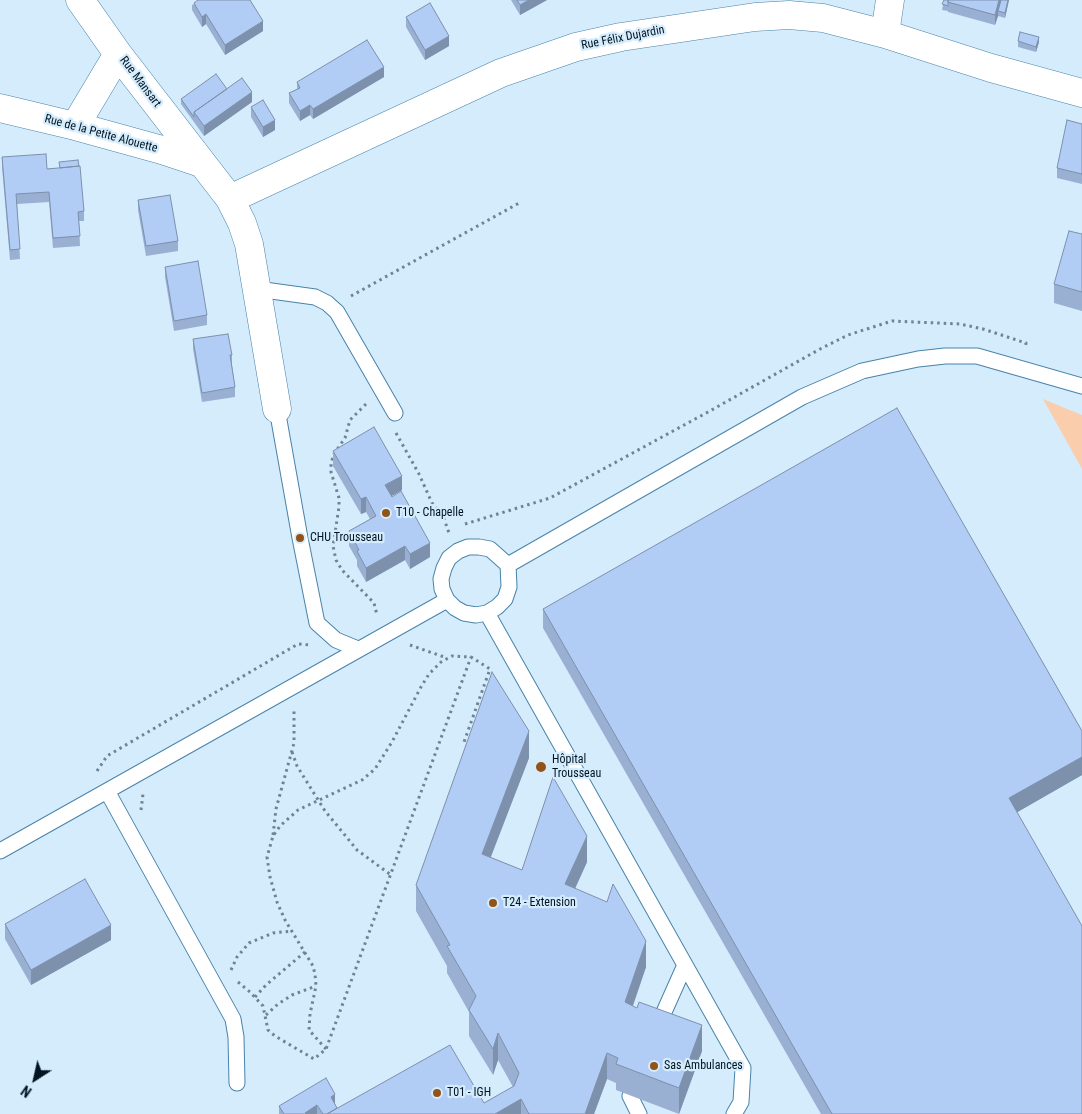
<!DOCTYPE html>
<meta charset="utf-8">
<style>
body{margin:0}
#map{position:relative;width:1082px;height:1114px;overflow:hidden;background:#d5ecfd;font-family:"Roboto Condensed",sans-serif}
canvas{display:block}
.north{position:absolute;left:10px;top:1054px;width:50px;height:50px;-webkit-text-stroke:4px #d5ecfd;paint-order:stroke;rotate:215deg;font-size:14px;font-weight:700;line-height:20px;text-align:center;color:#001422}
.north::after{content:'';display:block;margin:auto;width:18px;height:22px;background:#001422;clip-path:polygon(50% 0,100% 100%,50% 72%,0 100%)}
</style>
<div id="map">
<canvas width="1082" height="1114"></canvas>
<div class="north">N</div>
</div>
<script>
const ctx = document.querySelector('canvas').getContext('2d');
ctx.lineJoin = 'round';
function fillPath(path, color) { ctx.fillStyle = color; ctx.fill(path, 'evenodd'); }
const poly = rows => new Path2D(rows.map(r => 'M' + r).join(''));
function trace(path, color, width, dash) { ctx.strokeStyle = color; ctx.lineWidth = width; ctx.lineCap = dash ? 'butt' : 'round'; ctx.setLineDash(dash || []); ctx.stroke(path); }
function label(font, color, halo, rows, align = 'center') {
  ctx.font = font + ' "Roboto Condensed",sans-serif'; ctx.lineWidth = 4.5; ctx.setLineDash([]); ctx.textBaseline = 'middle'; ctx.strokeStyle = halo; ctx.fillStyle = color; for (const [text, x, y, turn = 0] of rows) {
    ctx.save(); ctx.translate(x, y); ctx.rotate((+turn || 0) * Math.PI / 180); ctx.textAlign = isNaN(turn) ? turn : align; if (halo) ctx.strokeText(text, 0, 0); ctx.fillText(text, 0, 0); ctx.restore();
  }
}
fillPath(poly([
 [1043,399,1082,415,1082,469]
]), '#faceac');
const lane = poly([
 [257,289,315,297,327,303,337,312,395,413],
 [277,409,300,538,317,623,336,640,358,649],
 [468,547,479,547,490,549,508,565,509,587,505,599,497,607,487,613,476,615,464,613,455,608,447,600,442,589,441,579,444,568,449,558,458,551,468,547],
 [508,565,802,397,862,371,918,359,945,356,977,356,1082,386],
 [487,613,743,1068,741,1102,734,1114],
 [107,791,233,1019,236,1037,237,1083],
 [0,851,447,600],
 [656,1030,685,965],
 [630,1096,639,1114]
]);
const street = poly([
 [80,0,118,54,230,199,242,223,249,244,277,409],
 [885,34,890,0],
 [0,108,75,126,162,150,201,163],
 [75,126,118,54],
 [230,199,501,73,576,47,621,37,755,17,789,15,823,18,885,34,991,68,1082,93]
]);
trace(lane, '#4883a9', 17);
trace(street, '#4883a9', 29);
trace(poly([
 [351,296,521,202],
 [366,404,350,420,345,438,334,454,331,463,331,472,339,498,339,507,333,546,336,560,342,570,374,603,377,615],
 [396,433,419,474,432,503,443,516,449,533],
 [465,524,550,498,708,412,820,349,848,335,892,321,960,324,983,329,1026,343,1025,348],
 [410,645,447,658],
 [292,752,297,766,325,811,344,834,357,850,391,875],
 [97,771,107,756,298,644,310,645],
 [141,810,143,794],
 [273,835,276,809,294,743,294,710],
 [231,970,237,957,249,943,273,933,292,931],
 [238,982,250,992,263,1006,268,1030,275,1036,314,1059,326,1049,471,657],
 [255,997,266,985,305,952],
 [266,1015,278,1004,292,995,316,986],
 [326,1049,309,1030,310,1014,316,986,315,974,313,966,285,920,277,902,270,877,267,857,273,836,280,826,298,810,362,780,375,769,392,742,421,687,429,674,441,662,452,656,471,657,490,669,464,742,468,747]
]), '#6e8393', 3, [2.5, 4]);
trace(lane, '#fff', 15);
trace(street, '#fff', 28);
fillPath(poly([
 [511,0,547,0,520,15],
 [944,0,1009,0,1005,18,998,16,995,25,948,12,948,11,942,10],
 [194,4,263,31,225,55,206,24,202,27,192,10,192,5],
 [406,17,449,46,425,60,406,27],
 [1018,41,1039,42,1036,52,1018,47],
 [384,77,313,119,310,115,300,121,289,103,289,93,297,89,297,82],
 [227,89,252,102,204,136,181,104,181,99],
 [251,107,275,130,263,137,251,117],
 [1082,124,1082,184,1057,178,1057,168],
 [2,157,47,169,60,168,59,162,84,211,84,221,79,221,80,246,53,248,49,202,17,204,20,259,10,260,2,167],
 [138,200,178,241,178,251,146,256,138,210],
 [1082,234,1082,311,1054,303,1054,284],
 [165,267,207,315,207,325,174,331,165,277],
 [193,339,232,355,232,365,235,387,235,397,202,402,193,349],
 [333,451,402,490,391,496,430,557,410,569,405,560,366,582,357,566,357,560,349,546,349,531,370,519,366,512,361,514,333,466],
 [543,609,1082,731,1082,775,1017,812,1082,1114,821,1114,543,628],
 [529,758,490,857,522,870,587,862,575,888,646,967,633,1006,702,1051,679,1114,616,1090,616,1083,607,1079,594,1114,279,1114,279,1106,335,1104,337,1108,484,1103,513,1087,498,1060,493,1075,469,1036,469,1012,447,973,447,966,416,911,416,885],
 [5,924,111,940,31,985,5,939]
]), '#99b0d3');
fillPath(poly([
 [529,0,547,0,520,15,520,5],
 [999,0,1002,0,998,11,998,16,995,25,995,15],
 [1008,0,1009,0,1005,18,1005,13],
 [206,14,206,24,202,27,202,17],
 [263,21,263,31,225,55,225,45],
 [449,36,449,46,425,60,425,50],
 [1039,37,1039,42,1036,52,1036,47],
 [384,67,384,77,313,119,313,109],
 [252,92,252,102,204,136,204,126],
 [310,105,310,115,300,121,300,111],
 [275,120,275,130,263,137,263,127],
 [402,476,402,490,385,500,385,485],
 [366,497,366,512,361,514,361,499],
 [430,543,430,557,410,569,410,554],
 [405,546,405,560,366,582,366,568],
 [529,731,529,758,482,880,482,854],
 [1082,757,1082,775,1009,817,1009,798],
 [587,836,587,862,565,911,565,884],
 [111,925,111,940,31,985,31,970],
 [646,941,646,967,625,1028,625,1002],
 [702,1025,702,1051,679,1114,679,1088],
 [498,1033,498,1060,493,1075,493,1049],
 [607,1053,607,1079,594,1114,585,1114],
 [335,1094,335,1104,331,1107,331,1097],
 [521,1099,521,1114,495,1114],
 [317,1105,317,1114,305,1114,305,1113]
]), '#7d90ac');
const building = poly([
 [198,0,250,0,263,21,225,45,206,14,202,17,194,3,198,0],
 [517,0,529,0,520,5,517,0],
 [944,0,948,0,948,6,942,4,944,0],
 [948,0,999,0,995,15,948,2,948,0],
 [1001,0,1008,0,1005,13,998,11,1001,0],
 [430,3,449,36,425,50,406,17,430,3],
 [1020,32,1039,37,1036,47,1018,41,1020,32],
 [367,40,384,67,313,109,310,105,300,111,289,93,300,88,297,82,367,40],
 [216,74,227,89,194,112,194,117,181,99,216,74],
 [242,78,252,92,204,126,194,112,242,78],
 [263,100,275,120,263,127,251,107,263,100],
 [1067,120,1082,124,1082,174,1057,168,1067,120],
 [46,154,47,169,80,166,84,211,78,212,80,236,53,238,49,192,16,194,20,249,10,250,2,157,46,154],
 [78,160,79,166,60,168,59,162,78,160],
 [170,195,178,241,146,246,138,200,170,195],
 [1069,231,1082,234,1082,292,1054,284,1069,231],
 [198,261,207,315,174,321,165,267,198,261],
 [228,334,232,355,230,355,235,387,202,393,193,339,228,334],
 [897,408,1082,731,1082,757,1009,798,1082,926,1082,1114,832,1114,543,609,897,408],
 [374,427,402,476,385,485,392,497,401,491,430,543,410,554,405,546,366,568,357,551,359,550,349,531,376,516,366,497,361,499,333,451,374,427],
 [492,672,529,731,482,854,522,870,553,777,587,836,565,884,607,902,613,884,646,941,625,1002,637,1008,639,1002,702,1025,679,1088,616,1064,618,1058,607,1053,585,1114,529,1114,521,1099,495,1114,327,1114,450,1045,484,1103,514,1086,519,1073,498,1033,493,1049,469,1010,476,996,447,946,450,945,416,885,492,672],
 [85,879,111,925,31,970,5,924,85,879],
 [326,1078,335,1094,331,1097,337,1108,327,1114,323,1114,317,1105,305,1113,306,1114,284,1114,279,1106,326,1078]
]);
fillPath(building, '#b2cdf5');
trace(building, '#7d90ac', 1);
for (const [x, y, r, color] of [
 [386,513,5,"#915318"],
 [300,538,5,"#915318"],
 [541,767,6,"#915318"],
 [493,903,5,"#915318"],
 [654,1066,5,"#915318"],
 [437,1093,5,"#915318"]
]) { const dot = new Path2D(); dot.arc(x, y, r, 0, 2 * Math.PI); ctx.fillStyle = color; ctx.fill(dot); trace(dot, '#d5ecfd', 2); }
label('12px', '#001422', '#d5ecfd', [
 ["Rue Félix Dujardin",623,38,-11],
 ["Rue Mansart",140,82,53],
 ["Rue de la Petite Alouette",101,134,15]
]);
label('12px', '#001422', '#d5ecfd', [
 ["T10 - Chapelle",396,513],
 ["CHU Trousseau",310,538],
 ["Hôpital",552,760],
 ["Trousseau",552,774],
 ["T24 - Extension",503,903],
 ["Sas Ambulances",664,1066],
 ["T01 - IGH",447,1093]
], 'left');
</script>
